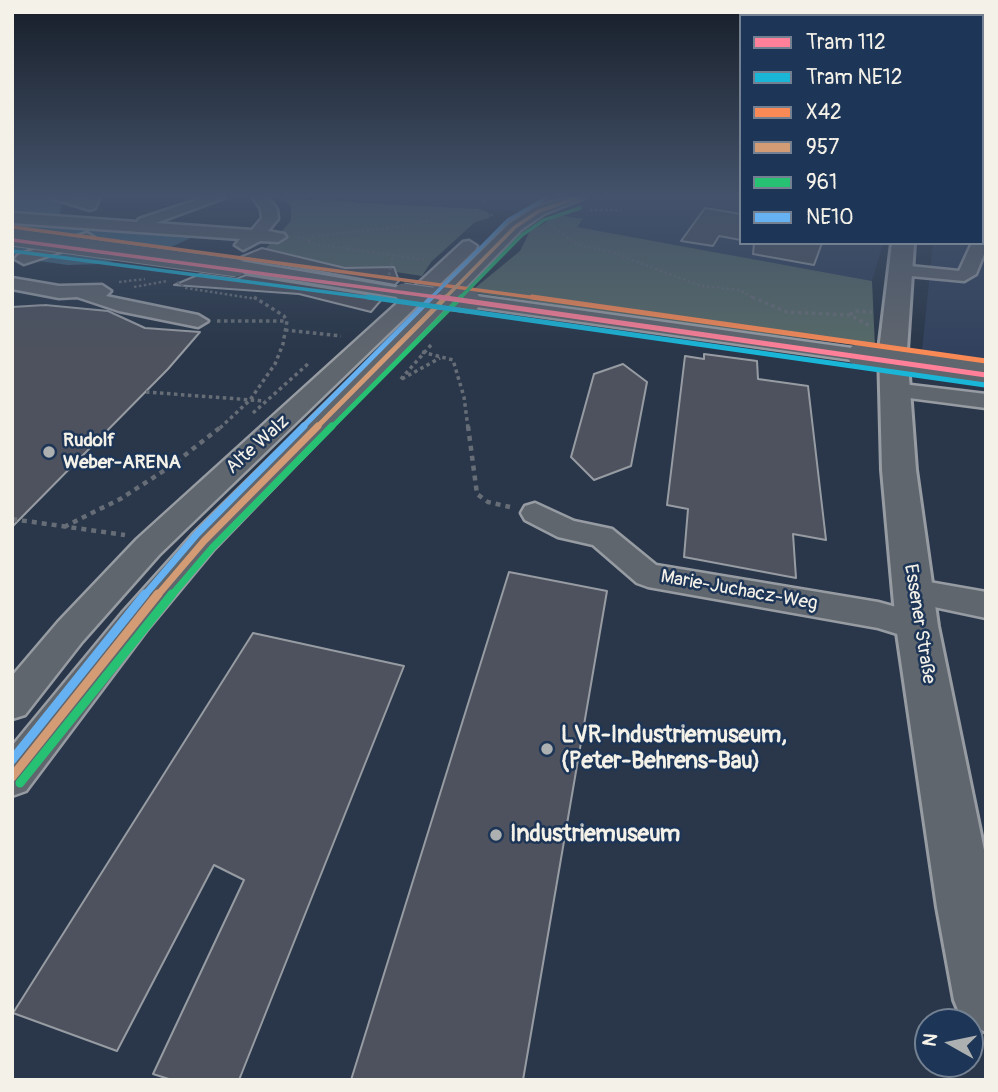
<!DOCTYPE html>
<meta charset="utf-8">
<style>
body{margin:0}
#map{position:relative;width:998px;height:1092px;overflow:hidden;background:#2a374a;font-family:Pangolin,sans-serif}
canvas{display:block}
.frame{position:absolute;inset:0;border:14px solid #f4f1e8;pointer-events:none}
.legend{position:absolute;left:739px;top:14px;width:245px;height:231px;box-sizing:border-box;background:#1d3557;border:2px solid #738091;margin:0;padding:9px 12px;list-style:none;font-size:21px;color:#f4f1e8}
.legend li{display:flex;align-items:center;gap:14px;height:35px}
.legend b{width:35px;border:2px solid #738091}
.north{position:absolute;left:914px;top:1008px;width:70px;height:70px;box-sizing:border-box;background:#1d3557;border:2px solid #738091;border-radius:50%;rotate:279deg;font-size:19px;font-weight:700;line-height:28px;text-align:center;color:#f4f1e8}
.north::after{content:'';display:block;margin:auto;width:24px;height:32px;background:#adb0b1;clip-path:polygon(50% 0,100% 100%,50% 72%,0 100%)}
</style>
<div id="map">
<canvas width="998" height="1092"></canvas>
<div class="frame"></div>
<ul class="legend">
<li><b style="height:9px;background:#ff8098"></b>Tram 112</li>
<li><b style="height:9px;background:#1ab6d8"></b>Tram NE12</li>
<li><b style="height:9px;background:#f98a56"></b>X42</li>
<li><b style="height:9px;background:#d39c74"></b>957</li>
<li><b style="height:9px;background:#26c172"></b>961</li>
<li><b style="height:9px;background:#66b1f2"></b>NE10</li>
</ul>
<div class="north">N</div>
</div>
<script>
const ctx = document.querySelector('canvas').getContext('2d');
ctx.lineJoin = 'round';
function fillPath(path, color) { ctx.fillStyle = color; ctx.fill(path, 'evenodd'); }
const poly = rows => new Path2D(rows.map(r => 'M' + r).join(''));
function trace(path, color, width, dash) { ctx.strokeStyle = color; ctx.lineWidth = width; ctx.lineCap = dash ? 'butt' : 'round'; ctx.setLineDash(dash || []); ctx.stroke(path); }
function label(font, color, halo, rows, align = 'center') {
  ctx.font = font + ' Pangolin,sans-serif'; ctx.lineWidth = 5; ctx.setLineDash([]); ctx.textBaseline = 'middle'; ctx.strokeStyle = halo; ctx.fillStyle = color; for (const [text, x, y, turn = 0] of rows) {
    ctx.save(); ctx.translate(x, y); ctx.rotate((+turn || 0) * Math.PI / 180); ctx.textAlign = isNaN(turn) ? turn : align; if (halo) ctx.strokeText(text, 0, 0); ctx.fillText(text, 0, 0); ctx.restore();
  }
}
fillPath(poly([
 [317,198,741,198,741,243,883,243,872,281,576,227,583,220,559,215],
 [982,198,986,198,986,359,922,351,933,243,982,243]
]), '#32415d');
fillPath(poly([
 [282,198,479,209,489,213,489,218,475,222,431,262,422,276,396,272,394,267,345,268,265,249,291,221,291,206],
 [559,215,583,219,577,227,872,281,875,347,676,323,470,292,520,251,530,231]
]), '#576a68');
fillPath(poly([
 [12,198,62,198,60,217,199,234,169,248,100,264,68,265,24,259,12,254]
]), '#3f6881');
const building = poly([
 [705,208,741,214,741,240,719,236,713,246,681,241,705,208],
 [754,243,822,243,814,265,753,254,754,243],
 [262,248,345,268,394,267,399,281,395,285,240,257,262,248],
 [200,274,236,279,246,275,384,297,371,312,299,294,174,285,200,274],
 [45,305,108,311,145,328,200,332,168,369,12,527,12,307,45,305],
 [704,354,757,361,758,379,808,386,826,540,793,534,796,578,684,557,688,509,667,505,685,356,704,359,704,354],
 [623,364,647,382,631,466,594,480,571,457,594,374,623,364],
 [509,572,607,591,523,1080,351,1080,509,572],
 [253,633,404,666,239,1080,172,1080,153,1074,244,880,214,865,117,1051,13,1013,253,633]
]);
fillPath(building, '#4d525e');
trace(building, '#979ca3', 2);
const minor = poly([
 [51,198,84,199,99,198,95,208,90,210,51,198],
 [203,198,224,198,156,223,252,230,262,218,261,209,253,198,268,198,277,209,278,219,268,231,284,234,286,237,278,242,260,241,243,250,235,245,240,239,12,223,12,213,137,222,139,219,203,198],
 [564,198,584,198,544,214,521,230,214,549,146,631,26,791,12,796,12,746,122,613,194,533,509,224,534,208,564,198],
 [87,233,95,238,93,241,24,264,15,259,18,255,87,233],
 [986,238,986,249,976,274,964,281,900,275,891,270,900,265,959,271,972,243,982,243,986,238],
 [469,241,477,246,475,250,159,555,82,642,25,715,12,719,12,676,58,622,137,539,403,298,234,270,228,269,225,265,228,261,234,260,411,290,463,242,469,241],
 [12,278,59,286,102,285,111,291,106,296,198,315,208,321,198,327,119,311,77,297,59,298,12,289,12,278],
 [469,295,859,349,870,355,859,361,462,305,459,301,469,295],
 [894,383,986,394,986,408,886,395,882,390,886,385,894,383],
 [535,503,574,521,612,529,656,565,878,602,929,616,934,626,929,636,917,640,878,628,648,587,637,583,593,545,558,537,525,520,521,513,525,506,535,503],
 [912,579,986,592,986,618,901,600,896,591,901,582,912,579]
]);
const major = poly([
 [892,243,914,243,907,350,916,470,938,626,986,860,986,1032,970,1025,970,1022,963,1022,954,1000,937,907,896,626,882,470,879,350,892,243]
]);
trace(minor, '#979ca3', 5);
trace(major, '#979ca3', 6);
trace(poly([
 [595,199,604,198],
 [483,200,485,202],
 [590,210,621,210],
 [550,225,579,245,614,253,701,286,740,290,755,299],
 [297,238,405,226,458,214,494,215],
 [310,240,307,243,425,260],
 [389,275,393,255],
 [119,282,145,279],
 [177,282,186,288,257,299],
 [134,287,167,281]
]), '#666d76', 2.5, [2.5, 2.5]);
trace(poly([
 [752,297,787,312,850,315,870,326],
 [850,315,854,311,872,312],
 [217,321,287,321],
 [285,330,341,336],
 [431,345,400,380,440,358],
 [422,352,453,360,464,397,468,428],
 [146,392,265,401],
 [253,413,309,363],
 [220,428,250,400,275,364,283,344,287,321,284,316,254,297]
]), '#666d76', 3.5, [3.5, 3.5]);
trace(poly([
 [468,426,477,494,488,502,510,507],
 [12,519,125,535],
 [64,527,122,498,171,466,222,426]
]), '#666d76', 4.5, [5, 5]);
fillPath(minor, '#60666e');
fillPath(major, '#60666e');
const minorBridgeFar1 = poly([
 [12,237,237,268],
 [403,292,452,299]
]);
const minorBridge = poly([
 [439,297,469,301],
 [859,355,986,372]
]);
trace(minorBridgeFar1, '#979ca3', 19, []);
trace(minorBridge, '#979ca3', 25, []);
trace(minorBridgeFar1, '#60666e', 17);
trace(minorBridge, '#60666e', 22);
trace(poly([
 [13,227,544,299]
]), '#f98a56', 3.5);
trace(poly([
 [532,297,986,361]
]), '#f98a56', 5);
trace(poly([
 [444,299,515,227,539,211,577,198]
]), '#d39c74', 3.5);
trace(poly([
 [316,428,446,297]
]), '#d39c74', 5);
trace(poly([
 [157,596,204,541,318,426]
]), '#d39c74', 7);
trace(poly([
 [12,777,158,594]
]), '#d39c74', 9);
trace(poly([
 [459,299,522,235,544,220,580,208]
]), '#26c172', 3.5);
trace(poly([
 [331,428,461,297]
]), '#26c172', 5);
trace(poly([
 [171,596,212,548,332,426]
]), '#26c172', 7);
trace(poly([
 [20,783,172,594]
]), '#26c172', 9);
trace(poly([
 [430,299,508,220,546,198]
]), '#66b1f2', 3.5);
trace(poly([
 [302,428,432,297]
]), '#66b1f2', 5);
trace(poly([
 [144,596,197,534,304,426]
]), '#66b1f2', 7);
trace(poly([
 [12,760,145,594]
]), '#66b1f2', 9);
trace(poly([
 [12,240,451,299]
]), '#ff8098', 3.5);
trace(poly([
 [439,297,986,375]
]), '#ff8098', 5);
trace(poly([
 [12,251,380,299]
]), '#1ab6d8', 3.5);
trace(poly([
 [368,297,985,385]
]), '#1ab6d8', 5);
const sky = ctx.createLinearGradient(0, 0, 0, 351);
sky.addColorStop(0, '#171e29');
sky.addColorStop(0.56, '#44536b');
sky.addColorStop(1, '#44536b00');
ctx.fillStyle = sky;
ctx.fillRect(0, 0, 998, 351);
for (const [x, y, r, color] of [
 [49,452,7,"#adb0b1"],
 [547,749,7,"#adb0b1"],
 [496,835,7,"#adb0b1"]
]) { const dot = new Path2D(); dot.arc(x, y, r, 0, 2 * Math.PI); ctx.fillStyle = color; ctx.fill(dot); trace(dot, '#1d3557', 2.5); }
label('bold 19px', '#f4f1e8', '#1d3557', [
 ["Rudolf",63,441],
 ["Weber-ARENA",63,463]
], 'left');
label('19px', '#f4f1e8', '#1d3557', [
 ["Alte Walz",258,445,-42],
 ["Marie-Juchacz-Weg",739,591,10],
 ["Essener Straße",919,624,81]
]);
label('bold 23px', '#f4f1e8', '#1d3557', [
 ["LVR-Industriemuseum,",561,736],
 ["(Peter-Behrens-Bau)",561,762],
 ["Industriemuseum",510,835]
], 'left');
</script>
